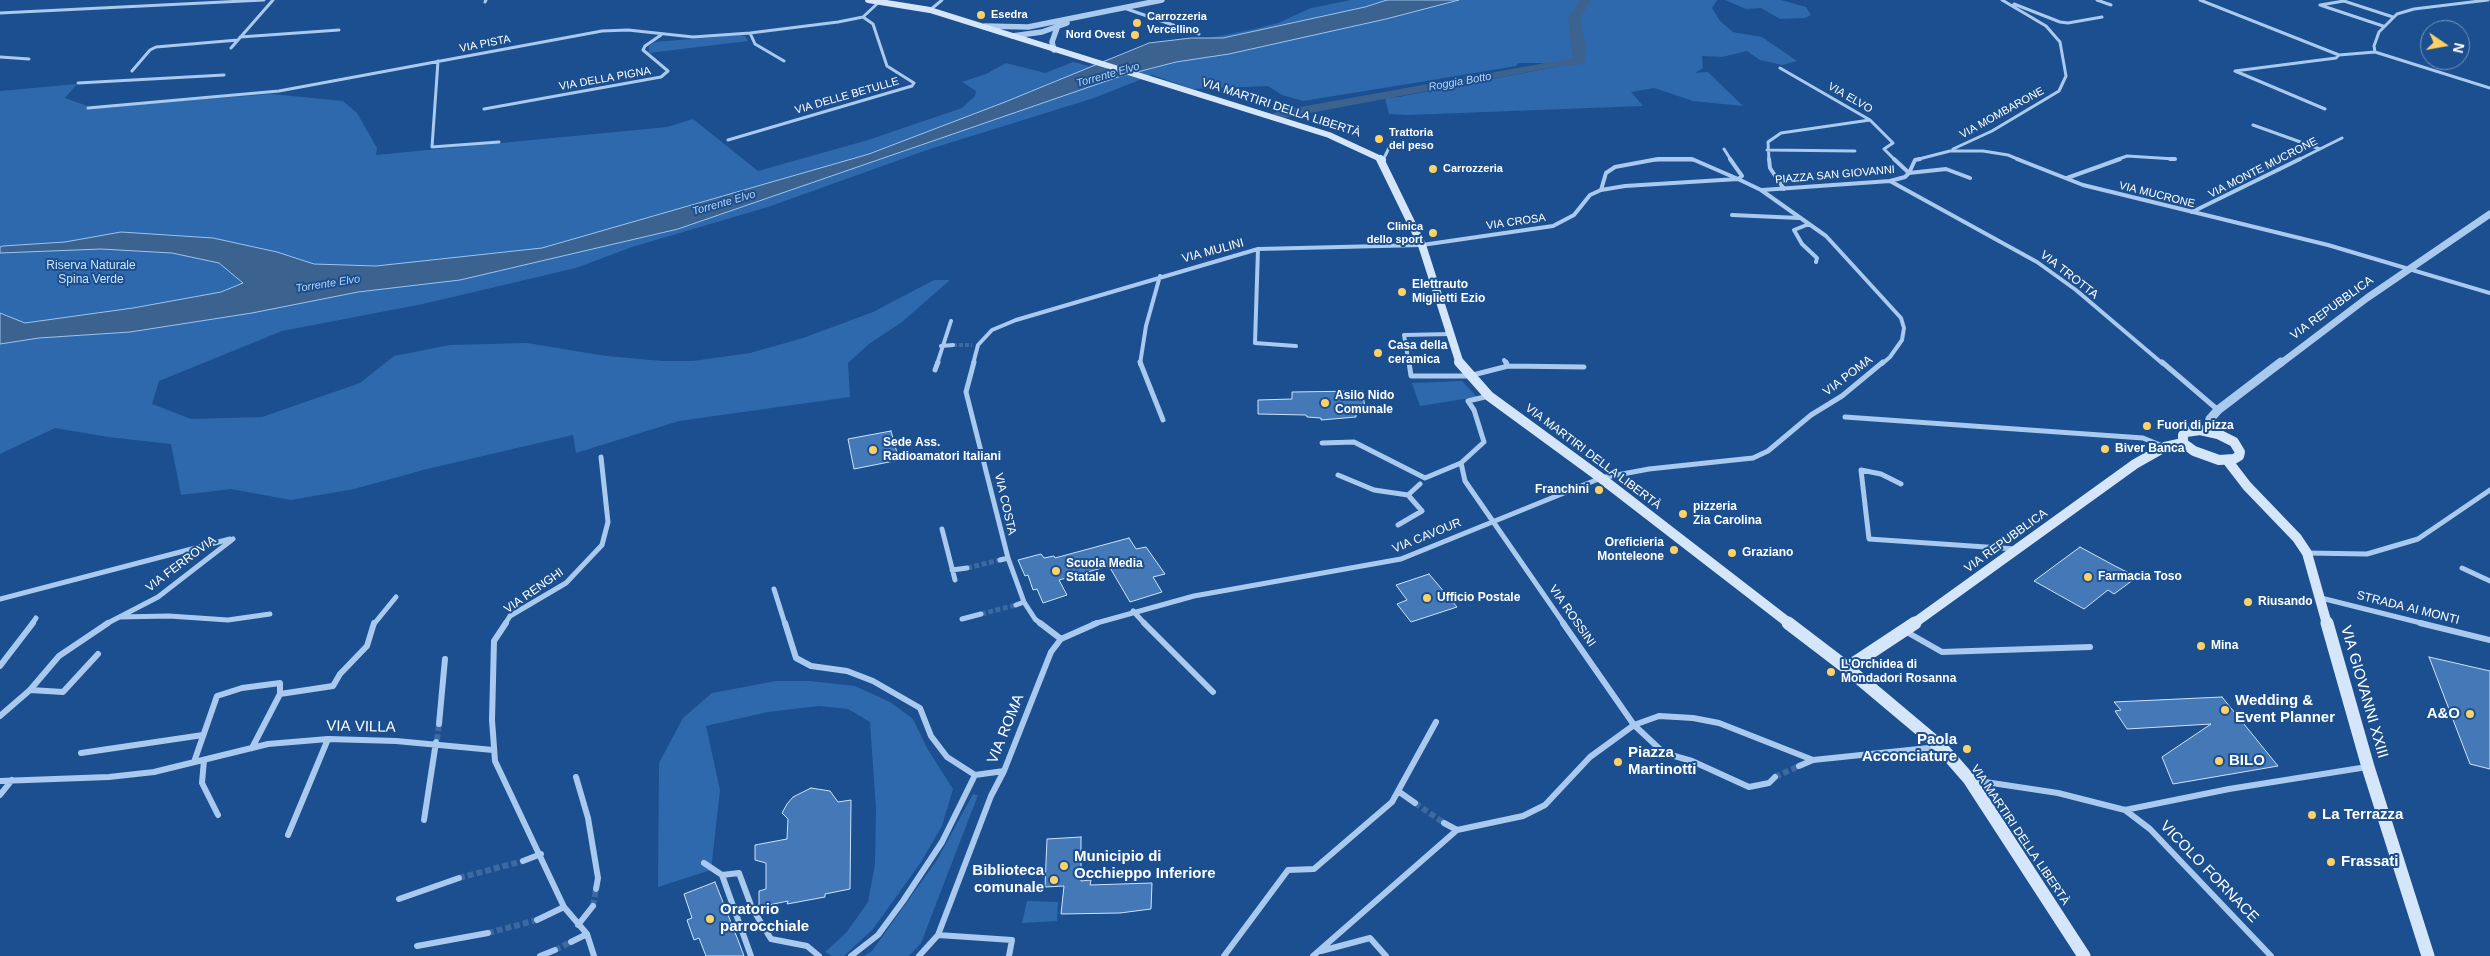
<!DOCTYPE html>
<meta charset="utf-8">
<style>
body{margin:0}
#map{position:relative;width:2490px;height:956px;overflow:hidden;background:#1b4f8f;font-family:Helvetica,sans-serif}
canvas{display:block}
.north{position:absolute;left:2420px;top:20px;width:50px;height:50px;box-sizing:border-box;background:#1b4f8f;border:1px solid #7695bc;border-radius:50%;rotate:102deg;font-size:14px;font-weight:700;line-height:20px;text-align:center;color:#fff}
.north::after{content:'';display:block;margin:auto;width:18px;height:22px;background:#ffd166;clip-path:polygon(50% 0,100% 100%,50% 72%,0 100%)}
</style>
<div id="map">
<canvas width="2490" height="956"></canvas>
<div class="north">N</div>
</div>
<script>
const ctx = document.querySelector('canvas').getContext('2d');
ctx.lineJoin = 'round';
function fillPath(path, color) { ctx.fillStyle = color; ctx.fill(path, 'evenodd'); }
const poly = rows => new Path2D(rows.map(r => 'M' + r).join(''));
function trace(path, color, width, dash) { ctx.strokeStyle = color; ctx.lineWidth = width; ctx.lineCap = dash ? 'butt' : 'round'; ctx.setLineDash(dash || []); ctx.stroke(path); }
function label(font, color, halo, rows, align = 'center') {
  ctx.font = font + ' Helvetica,sans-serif'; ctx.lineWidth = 4; ctx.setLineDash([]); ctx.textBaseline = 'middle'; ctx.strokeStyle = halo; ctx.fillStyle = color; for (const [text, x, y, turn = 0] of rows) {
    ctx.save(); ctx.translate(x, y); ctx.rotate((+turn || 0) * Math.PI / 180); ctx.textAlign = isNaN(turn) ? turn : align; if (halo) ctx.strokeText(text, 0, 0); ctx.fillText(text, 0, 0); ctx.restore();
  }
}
fillPath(poly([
 [1351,0,1717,0,1712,8,1720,21,1733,32,1762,37,1797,61,1782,65,1760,60,1747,51,1722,57,1702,56,1703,68,1695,73,1708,72,1743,106,1693,101,1654,88,1631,92,1643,106,1408,115,1389,114,1385,98,1399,97,1581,62,1582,51,1579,34,1576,34,1577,60,1555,63,1518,63,1516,66,1451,77,1303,101,1282,95,1268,86,1193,89,1152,75,1094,98,930,149,768,207,632,247,576,268,423,304,282,331,159,381,152,404,191,419,262,417,360,383,394,356,450,345,527,343,606,356,663,361,693,361,750,353,803,338,873,312,934,280,950,280,902,322,869,344,848,363,850,397,679,421,576,453,573,435,427,469,354,489,291,500,231,489,181,495,171,444,108,437,55,428,0,454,0,91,77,84,65,98,93,108,271,94,343,101,357,113,377,148,376,155,667,127,693,119,758,171,868,140,962,108,975,96,976,91,962,82,986,74,1006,63,1045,73,1073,62,1089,66,1107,59,1254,29,1278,23,1311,8],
 [1725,0,1781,0,1806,7,1811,15,1805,18,1780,19,1761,8,1746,9],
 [740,35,745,36,748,41,649,53,649,46,655,42],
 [1462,381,1477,397,1420,406,1412,383],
 [776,681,810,681,855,686,890,702,913,719,927,748,953,789,942,826,921,862,873,929,844,956,832,956,825,952,846,933,868,902,875,864,876,809,870,722,848,709,819,706,768,712,706,726,720,790,711,870,658,887,659,763,683,718,712,693],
 [973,794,978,795,921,943,909,956,864,956,872,951,937,860],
 [1027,901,1058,902,1057,921,1022,923]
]), '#2e69ad');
const water = poly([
 [1387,0,1459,0,1386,19,1229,54,1176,62,1118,77,678,229,460,280,358,292,252,313,130,332,39,338,0,344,0,313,25,323,133,308,221,292,243,283,219,263,172,253,101,249,0,253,0,247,3,246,65,242,121,232,213,238,277,252,314,264,376,266,542,248,869,154,1005,102,1149,43,1191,38,1223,38,1365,7,1387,0]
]);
fillPath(water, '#3c6290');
trace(water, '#9cc4f0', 1);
fillPath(poly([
 [1579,0,1591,0,1580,18,1586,51,1584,64,1555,67,1278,119,1271,115,1278,111,1573,58,1568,18,1579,0]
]), '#3c6290');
const building = poly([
 [1362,391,1365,407,1360,407,1360,413,1356,412,1356,417,1321,420,1321,418,1307,417,1306,415,1258,414,1258,400,1292,399,1292,392,1362,391],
 [891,431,899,460,854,469,848,439,891,431],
 [1129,538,1136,549,1146,547,1165,574,1153,577,1162,592,1130,602,1109,566,1059,580,1067,595,1043,603,1037,589,1033,590,1028,575,1025,576,1018,560,1041,554,1044,558,1054,556,1055,558,1129,538],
 [2080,547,2115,566,2137,577,2114,594,2108,590,2084,609,2034,581,2080,547],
 [1429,574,1457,607,1411,622,1397,604,1407,600,1396,585,1429,574],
 [2429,657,2490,671,2490,769,2470,764,2429,657],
 [2222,697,2278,766,2173,784,2162,757,2211,724,2127,729,2115,711,2121,710,2114,702,2222,697],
 [811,788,830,791,838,802,851,800,850,889,825,894,825,897,787,904,788,901,759,907,759,891,766,889,766,863,755,860,755,845,787,839,788,819,782,813,787,804,793,797,811,788],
 [1081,837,1081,881,1091,880,1090,885,1152,883,1151,909,1120,913,1061,914,1064,886,1045,887,1047,839,1081,837],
 [715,882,738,940,744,956,706,956,699,938,694,940,687,920,692,918,684,894,715,882]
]);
fillPath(building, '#4478b7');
trace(building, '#cfe3fa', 1);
trace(poly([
 [953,345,972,345]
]), '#3d69a0', 4, [4, 2]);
trace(poly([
 [967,568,1000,560],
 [981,614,1016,605]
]), '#3d69a0', 5, [5, 2.5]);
trace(poly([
 [437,740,439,724],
 [1775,777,1799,766],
 [1415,803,1444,823],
 [459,878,523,861],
 [593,906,596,889],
 [488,933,537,920],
 [555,950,571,942]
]), '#3d69a0', 6, [6, 3]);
trace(poly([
 [2097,0,2111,5],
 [2200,0,2339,55,2375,52,2490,88],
 [485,2,486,0],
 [2014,4,2060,22,2068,23,2102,17],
 [1124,8,1199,34],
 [930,10,942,0],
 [0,13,264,0],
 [2383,26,2320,5,2344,1,2393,17],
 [750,33,755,44,784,61],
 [240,37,339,30],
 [231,48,273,0],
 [2375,52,2374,46,2379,32,2397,14,2414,9,2488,0],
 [0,57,29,59],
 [438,61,432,147,499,142],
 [1780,68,1870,120,1893,143,1884,149,1895,160],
 [132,71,150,50,156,47,238,40],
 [78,83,224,75],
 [88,108,279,91,602,31,628,30,693,37,750,33,838,22,863,17,879,2],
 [484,109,661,77,668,71,643,50,645,46,661,35],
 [2325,109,2235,71,2336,58,2339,55],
 [2253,125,2320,149],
 [728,140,912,86,914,83,887,66,873,24,863,17],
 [1724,149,1731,160],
 [1953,149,1992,131,2059,91,2066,76,2060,42,2046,26,2002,0],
 [1767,150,1855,151],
 [1383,160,1392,142],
 [1653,160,1694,160],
 [1769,160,1768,142,1781,133,1870,120],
 [1915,160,1950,151,1983,151,2008,155,2020,160],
 [2116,160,2127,156,2175,159],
 [2298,160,2342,138]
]), '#a9c9ee', 3);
trace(poly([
 [1769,159,1770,168,1784,189],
 [1894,159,1909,173],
 [2017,159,2083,185,2328,245,2490,293],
 [2170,159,2175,159],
 [1909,173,1915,160,1920,159],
 [1909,173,1946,169,1970,178],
 [2067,178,2120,159],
 [1890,181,2037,262,2076,290,2163,364],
 [1601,190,1606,173,1615,167,1658,159,1692,159,1738,179,1742,176,1730,159],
 [1762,190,1890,181,1905,177,1909,173],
 [2192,212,2300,159],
 [1732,215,1799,218],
 [1809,224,1794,230,1802,244,1817,258,1816,262],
 [1258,249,1255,343,1296,346],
 [941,346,953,345],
 [1504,360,1506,364],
 [937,364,951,321],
 [973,364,978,345,992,330,1016,320,1258,249,1422,245,1553,226,1574,215,1590,195,1601,190,1625,186,1738,179,1761,190,1826,236,1901,318,1904,328,1902,340,1890,357,1882,364],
 [1140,364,1146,326,1160,276],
 [1409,364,1404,335,1451,334]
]), '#a9c9ee', 4);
trace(poly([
 [974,362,966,392,1008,558,1024,602,1035,619,1041,624],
 [1140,362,1163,420],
 [1409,362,1411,376,1469,376,1508,366,1584,367],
 [1506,362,1508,366],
 [2162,362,2218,410],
 [935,370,938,362],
 [1489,396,1468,401,1474,410,1484,442,1461,463,1465,481,1564,624],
 [1845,417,2143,438,2165,447],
 [1322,443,1354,442,1425,478,1461,463],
 [1338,475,1374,490,1408,495,1422,511,1398,525],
 [1901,484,1881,474,1861,470,1869,539,2015,549],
 [1408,495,1420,484],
 [942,529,955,580],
 [2307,553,2367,554,2418,539,2490,490],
 [1000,560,1008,558],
 [2462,568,2490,581],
 [952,570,967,568],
 [774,589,785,624],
 [2321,598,2425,624],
 [0,599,230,539],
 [1016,605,1024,602],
 [1133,611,1145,624],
 [119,617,169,616,228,620,270,614],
 [962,619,981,614],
 [32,624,36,618],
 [106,624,158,597,233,539],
 [374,624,396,597],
 [505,624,510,616,566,583,602,545,608,522,601,457],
 [1093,624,1194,596,1401,559,1601,478,1649,469,1753,458,1768,451,1811,415,1842,396,1883,362]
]), '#a9c9ee', 5);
trace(poly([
 [506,623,494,641,492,720,495,761,564,907,587,934,594,956],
 [785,623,796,658,811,666,847,671,873,681,920,708,931,736,947,757,975,775],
 [1040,623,1061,639],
 [1144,623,1213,692],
 [1563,623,1634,725,1664,753,1692,761,1749,787,1769,783,1775,777],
 [2420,623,2490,640],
 [1905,631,1942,652,2090,647],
 [1061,639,1097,623],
 [0,666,33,623],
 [30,690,63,692,98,654],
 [0,716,30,690,59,656,108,623],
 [439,724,445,659],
 [252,748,280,694,333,686,340,674,367,646,374,623],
 [81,753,203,735],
 [204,760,202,783,218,815],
 [194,762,217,696,242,688,280,683,280,694],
 [1799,766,1813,760],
 [576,777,588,818,598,878,596,889],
 [1972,780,2058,793,2125,810,2229,789,2367,767],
 [0,781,109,777,154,772,268,744,328,739,396,741,493,750],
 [1398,791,1415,803],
 [0,795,12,780],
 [2125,810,2150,829,2271,956],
 [424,820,436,742],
 [1444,823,1457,830],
 [288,835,328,739],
 [523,861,541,854],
 [704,863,722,875,739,873,752,908,771,939,807,946,819,956],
 [722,875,751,956],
 [399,899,459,878],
 [537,920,564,907],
 [578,925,593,906],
 [938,935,1012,940,1009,956],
 [571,942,587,934],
 [417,946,488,933],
 [1321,951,1370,938,1386,956],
 [540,956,555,950],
 [851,956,878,935,903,901,942,842,975,775,1004,771],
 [919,956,938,935,991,796,1004,771,1051,652,1061,639],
 [1224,956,1288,870,1314,869,1392,802,1436,722],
 [1313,956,1457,830,1523,816,1545,805,1590,757,1634,725,1659,716,1693,718,1719,723,1813,760,1938,747]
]), '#a9c9ee', 6);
trace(poly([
 [985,26,1028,27,1162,0],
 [1012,36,1042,32,1067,23],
 [1054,50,1052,42,1057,28]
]), '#a9c9ee', 5.5);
trace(poly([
 [2280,364,2367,298,2490,214]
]), '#a9c9ee', 7);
trace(poly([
 [2208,431,2210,419,2218,410,2281,362]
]), '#a9c9ee', 9);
trace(poly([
 [868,0,930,10,1329,135,1383,160]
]), '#d6e6fa', 6);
trace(poly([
 [1380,159,1422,245,1460,364]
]), '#d6e6fa', 8);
trace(poly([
 [1459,362,1489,396,1601,478,1790,624],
 [2200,430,2218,434,2234,442,2240,452,2239,456,2234,459,2219,460,2194,451,2183,443,2183,435,2186,432,2200,430],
 [2227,460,2247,486,2297,538,2307,553,2327,624],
 [1913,624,2135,464,2165,447,2183,443]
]), '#d6e6fa', 10);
trace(poly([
 [1788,623,1847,668,1941,747,1969,779,2084,956],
 [2327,623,2368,767,2428,956],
 [1847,668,1915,623]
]), '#d6e6fa', 13);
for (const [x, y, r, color] of [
 [981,15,5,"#ffd166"],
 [1137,23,5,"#ffd166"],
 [1135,35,5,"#ffd166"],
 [1379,139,5,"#ffd166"],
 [1433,169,5,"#ffd166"],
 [1433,233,5,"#ffd166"],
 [1402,292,5,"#ffd166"],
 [1378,353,5,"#ffd166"],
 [1325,403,5,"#ffd166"],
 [2147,426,5,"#ffd166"],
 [2105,449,5,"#ffd166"],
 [873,450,5,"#ffd166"],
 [1599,490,5,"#ffd166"],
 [1683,514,5,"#ffd166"],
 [1674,550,5,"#ffd166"],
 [1732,553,5,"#ffd166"],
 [1056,571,5,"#ffd166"],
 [2088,577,5,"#ffd166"],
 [1427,598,5,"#ffd166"],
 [2248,602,5,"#ffd166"],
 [2201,646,5,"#ffd166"],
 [1831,672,5,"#ffd166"],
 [2225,710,5,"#ffd166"],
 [2470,714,5,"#ffd166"],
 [1967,749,5,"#ffd166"],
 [2219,761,5,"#ffd166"],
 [1618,762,5,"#ffd166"],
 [2312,815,5,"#ffd166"],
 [2331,862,5,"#ffd166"],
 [1064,866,5,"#ffd166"],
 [1054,880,5,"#ffd166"],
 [710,919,5,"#ffd166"]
]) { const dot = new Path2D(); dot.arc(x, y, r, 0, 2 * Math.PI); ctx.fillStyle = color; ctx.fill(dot); trace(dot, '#1b4f8f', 2); }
label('bold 11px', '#fff', '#1b4f8f', [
 ["Esedra",991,15],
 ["Carrozzeria",1147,17],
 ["Vercellino",1147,30],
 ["Nord Ovest",1125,35,"right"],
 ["Trattoria",1389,133],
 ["del peso",1389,146],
 ["Carrozzeria",1443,169],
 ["Clinica",1423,227,"right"],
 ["dello sport",1423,240,"right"]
], 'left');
label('11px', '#fff', '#1b4f8f', [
 ["VIA PISTA",485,44,-11],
 ["VIA DELLA PIGNA",605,79,-10],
 ["VIA DELLE BETULLE",847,96,-16],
 ["VIA ELVO",1850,98,30],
 ["VIA MOMBARONE",2002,113,-29],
 ["VIA MONTE MUCRONE",2263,168,-27],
 ["PIAZZA SAN GIOVANNI",1835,175,-5],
 ["VIA MUCRONE",2157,195,14],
 ["VIA CROSA",1516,222,-8]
]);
label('italic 11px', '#b5d3f5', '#1b4f8f', [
 ["Torrente Elvo",1108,75,-16],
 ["Roggia Botto",1460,82,-10],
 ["Torrente Elvo",724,203,-16],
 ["Torrente Elvo",328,284,-9]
]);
label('12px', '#fff', '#1b4f8f', [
 ["VIA MARTIRI DELLA LIBERTÀ",1281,108,18],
 ["VIA MULINI",1213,251,-15],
 ["VIA TROTTA",2069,275,38],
 ["VIA REPUBBLICA",2332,308,-36],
 ["VIA POMA",1848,376,-37],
 ["VIA MARTIRI DELLA LIBERTÀ",1593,457,37],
 ["VIA COSTA",1005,504,77],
 ["VIA CAVOUR",1427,536,-22],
 ["VIA REPUBBLICA",2006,541,-36],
 ["VIA FERROVIA",181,564,-37],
 ["VIA RENGHI",534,591,-35],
 ["STRADA AI MONTI",2408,608,14],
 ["VIA ROSSINI",1572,616,55],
 ["VIA MARTIRI DELLA LIBERTÀ",2020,835,56]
]);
label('12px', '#cfe3fa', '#1b4f8f', [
 ["Riserva Naturale",91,266],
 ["Spina Verde",91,280]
]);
label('bold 12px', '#fff', '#1b4f8f', [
 ["Elettrauto",1412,285],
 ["Miglietti Ezio",1412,299],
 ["Casa della",1388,346],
 ["ceramica",1388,360],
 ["Asilo Nido",1335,396],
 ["Comunale",1335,410],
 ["Fuori di pizza",2157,426],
 ["Sede Ass.",883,443],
 ["Radioamatori Italiani",883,457],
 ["Biver Banca",2115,449],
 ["Franchini",1589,490,"right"],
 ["pizzeria",1693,507],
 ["Zia Carolina",1693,521],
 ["Oreficieria",1664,543,"right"],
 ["Monteleone",1664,557,"right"],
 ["Graziano",1742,553],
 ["Scuola Media",1066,564],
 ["Statale",1066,578],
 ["Farmacia Toso",2098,577],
 ["Ufficio Postale",1437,598],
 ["Riusando",2258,602],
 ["Mina",2211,646],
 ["L'Orchidea di",1841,665],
 ["Mondadori Rosanna",1841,679]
], 'left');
label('15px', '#fff', '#1b4f8f', [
 ["VIA GIOVANNI XXIII",2364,692,74],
 ["VIA VILLA",361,727,1],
 ["VIA ROMA",1006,729,-68],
 ["VICOLO FORNACE",2209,872,46]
]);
label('bold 15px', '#fff', '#1b4f8f', [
 ["Wedding &",2235,701],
 ["Event Planner",2235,718],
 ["A&O",2460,714,"right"],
 ["Paola",1957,740,"right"],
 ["Acconciature",1957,757,"right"],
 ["Piazza",1628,753],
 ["Martinotti",1628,770],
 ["BILO",2229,761],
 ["La Terrazza",2322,815],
 ["Municipio di",1074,857],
 ["Occhieppo Inferiore",1074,874],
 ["Frassati",2341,862],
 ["Biblioteca",1044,871,"right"],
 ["comunale",1044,888,"right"],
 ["Oratorio",720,910],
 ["parrocchiale",720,927]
], 'left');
</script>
